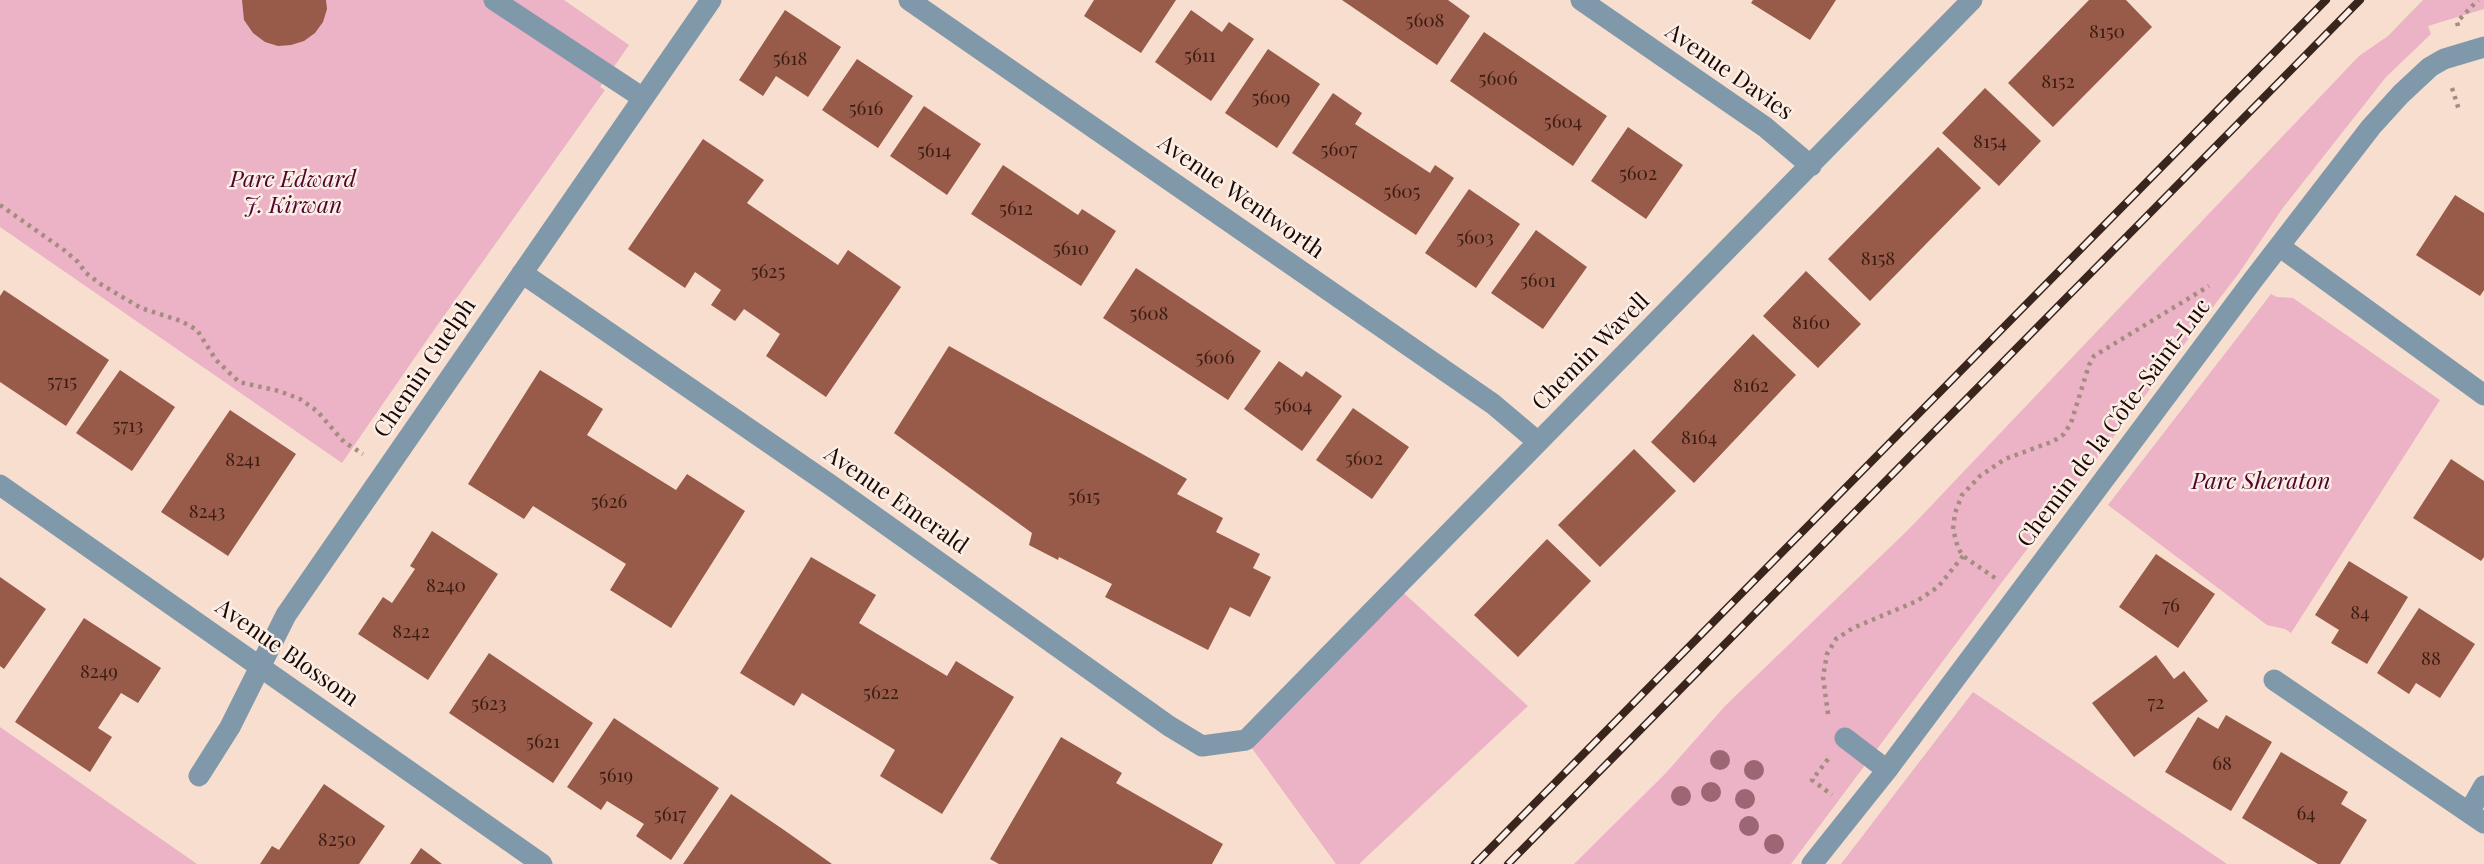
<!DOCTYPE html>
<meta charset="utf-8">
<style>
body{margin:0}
canvas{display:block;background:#f7dece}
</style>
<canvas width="2484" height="864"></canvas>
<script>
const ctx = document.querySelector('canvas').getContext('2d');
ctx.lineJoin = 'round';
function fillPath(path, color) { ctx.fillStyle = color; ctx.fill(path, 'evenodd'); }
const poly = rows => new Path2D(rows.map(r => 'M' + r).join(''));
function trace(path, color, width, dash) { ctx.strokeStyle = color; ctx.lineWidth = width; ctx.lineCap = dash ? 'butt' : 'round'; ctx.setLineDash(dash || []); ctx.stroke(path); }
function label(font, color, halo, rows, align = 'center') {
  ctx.font = font + ' "Playfair Display",serif'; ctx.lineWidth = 5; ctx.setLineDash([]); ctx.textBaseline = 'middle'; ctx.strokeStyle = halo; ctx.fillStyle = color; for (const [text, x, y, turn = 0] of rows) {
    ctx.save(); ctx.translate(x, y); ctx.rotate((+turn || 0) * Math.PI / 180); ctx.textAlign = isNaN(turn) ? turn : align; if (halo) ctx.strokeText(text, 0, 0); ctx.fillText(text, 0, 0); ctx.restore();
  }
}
fillPath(poly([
 [0,0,564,0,629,45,600,87,605,90,429,337,342,463,0,227],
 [2423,0,2484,0,2484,9,2428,26,2431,34,2386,77,2282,209,2239,273,2002,582,1791,864,1574,864,1665,774,1725,706,1909,529,2359,56,2388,36],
 [2271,294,2277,297,2293,298,2440,400,2291,633,2285,629,2267,625,2108,505],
 [1396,586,1528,706,1359,864,1336,864,1246,740],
 [1973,692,2227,864,1841,864],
 [0,727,197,864,0,864]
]), '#ecb2c6');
fillPath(poly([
 [242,0,326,0,327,9,323,22,315,33,304,41,291,45,278,46,265,42,253,33,244,20],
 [1094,0,1176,0,1141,53,1084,16],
 [1342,0,1448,0,1470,16,1437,65],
 [1753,0,1836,0,1810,40,1751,3],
 [2089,0,2126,0,2152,27,2053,127,2008,83],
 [785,10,841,47,808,97,776,76,763,96,739,80],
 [1191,10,1222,32,1229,22,1254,39,1211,101,1155,62],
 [1484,32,1607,116,1573,166,1450,81],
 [1268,49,1320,84,1277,148,1225,113],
 [857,59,913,96,878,148,822,110],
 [1985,88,2041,141,1999,186,1942,133],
 [1333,93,1362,113,1355,124,1430,173,1435,165,1454,178,1416,235,1292,153],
 [924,106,981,144,947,195,890,156],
 [1628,127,1683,165,1646,219,1591,181],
 [703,139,764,180,747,203,838,265,848,250,901,287,826,397,766,356,780,334,744,309,735,321,711,305,721,290,695,272,685,288,628,249],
 [1938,147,1981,188,1870,301,1828,259],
 [1003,165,1078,215,1082,209,1116,231,1081,286,971,214],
 [1469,189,1520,224,1476,288,1425,253],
 [2455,195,2484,213,2484,290,2480,296,2416,255],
 [1536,230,1587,267,1543,329,1491,293],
 [1136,268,1261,351,1228,400,1103,318],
 [1806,271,1861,324,1818,368,1763,316],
 [4,290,109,360,66,426,0,382,0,296],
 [1753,334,1796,375,1694,483,1651,442],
 [949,346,1187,479,1177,494,1223,518,1216,532,1260,554,1253,568,1271,577,1250,617,1230,607,1208,650,1105,597,1112,584,1059,557,1058,560,1029,545,1032,533,894,433],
 [1279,361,1302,377,1306,371,1342,396,1302,451,1244,409],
 [120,370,175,407,132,471,76,433],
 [540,370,603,409,587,435,676,490,687,474,745,511,671,628,610,590,626,564,533,506,524,519,468,484],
 [1353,408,1409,447,1372,499,1316,460],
 [230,410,296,454,228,556,161,512],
 [1634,449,1676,491,1600,567,1558,525],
 [2451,459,2484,481,2484,557,2481,561,2413,518],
 [432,531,498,574,428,680,358,634,383,597,392,603,415,569,410,566],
 [1547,539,1591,581,1518,657,1474,615],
 [2156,554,2215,594,2178,648,2119,607],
 [811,557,876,595,859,623,947,676,956,661,1014,697,942,814,880,776,895,750,802,693,794,706,740,673],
 [2349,561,2408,597,2367,664,2331,643,2339,630,2315,615],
 [0,577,46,609,4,669,0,666],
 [2419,608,2475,644,2440,698,2416,683,2409,694,2377,673],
 [84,618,161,668,138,703,121,693,98,728,112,737,90,772,15,722],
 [489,653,593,723,553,783,449,713],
 [2156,655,2174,679,2184,671,2208,701,2134,757,2092,703],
 [2226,715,2272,742,2231,811,2165,772,2198,717,2218,729],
 [614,718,719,788,671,860,636,836,644,824,607,801,601,810,567,787],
 [1061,737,1122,773,1116,783,1223,844,1212,864,999,864,990,859],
 [2281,752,2348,792,2341,804,2367,820,2340,864,2318,864,2242,818],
 [324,784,385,826,359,864,260,864,272,846,279,850],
 [731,794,784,830,832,864,683,864],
 [421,848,442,864,410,864]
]), '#985a49');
trace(poly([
 [2458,26,2457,22,2478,0],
 [2452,88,2459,110],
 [0,205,64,250,78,262,86,273,102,285,141,308,181,321,197,330,216,360,239,382,279,391,300,399,317,411,344,442,363,454],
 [1995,578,1963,556,1958,548,1953,529,1955,513,1962,495,1980,476,2005,459,2054,441,2064,434,2071,423,2089,365,2094,356,2209,286],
 [1828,714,1823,677,1827,654,1836,639,1853,628,1917,601,1938,587,1963,556],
 [1828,759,1812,780,1832,795]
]), '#a48d80', 4.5, [3.5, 5]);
trace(poly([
 [494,0,643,98],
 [1845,738,1887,770]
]), '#8099aa', 21);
trace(poly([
 [909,0,1493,404,1538,442],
 [1581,0,1765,127,1811,166],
 [2279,246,2484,395],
 [522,273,829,484,1169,726,1202,746,1246,740,1972,0],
 [0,485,542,864],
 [2274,680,2484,823],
 [199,776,230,727,286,615,711,0],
 [2469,812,2484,786],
 [1812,864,1887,770,2253,280,2371,127,2401,94,2430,67,2444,59,2484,47]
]), '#8099aa', 21);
const rail = poly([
 [1475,864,2326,0],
 [1508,864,2360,0]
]);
trace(rail, '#39251c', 8);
trace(rail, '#fbeee6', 5, [16]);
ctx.fillStyle = '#9c6675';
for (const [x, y] of [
 [1720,760],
 [1754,770],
 [1711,792],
 [1681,796],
 [1745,799],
 [1749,826],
 [1774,844]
]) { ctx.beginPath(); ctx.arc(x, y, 10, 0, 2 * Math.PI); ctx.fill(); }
label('19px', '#3a1c12', null, [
 ["5608",1425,21],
 ["8150",2107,32],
 ["5611",1200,56],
 ["5618",790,59],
 ["5606",1498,79],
 ["8152",2058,82],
 ["5609",1271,98],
 ["5616",866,109],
 ["5604",1563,122],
 ["8154",1990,142],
 ["5607",1339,150],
 ["5614",934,151],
 ["5602",1638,174],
 ["5605",1402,192],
 ["5612",1016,209],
 ["5603",1475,238],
 ["5610",1071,249],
 ["8158",1878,259],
 ["5625",768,272],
 ["5601",1538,281],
 ["5608",1149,314],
 ["8160",1811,323],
 ["5606",1215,358],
 ["5715",62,382],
 ["8162",1751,386],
 ["5604",1293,406],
 ["5713",128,426],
 ["8164",1699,438],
 ["5602",1364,459],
 ["8241",243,460],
 ["5615",1084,497],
 ["5626",609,502],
 ["8243",207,512],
 ["8240",446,586],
 ["76",2171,606],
 ["84",2360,613],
 ["8242",411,632],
 ["88",2431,659],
 ["8249",99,672],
 ["5622",881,693],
 ["72",2156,703],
 ["5623",489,704],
 ["5621",543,742],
 ["68",2222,764],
 ["5619",616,776],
 ["64",2306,814],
 ["5617",670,815],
 ["8250",337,840]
]);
label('23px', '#1b0800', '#fbeee6', [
 ["Avenue Davies",1729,72,35],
 ["Avenue Wentworth",1241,197,35],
 ["Chemin Wavell",1591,352,-45],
 ["Chemin Guelph",425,368,-56],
 ["Chemin de la Côte-Saint-Luc",2114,423,-53],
 ["Avenue Emerald",896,500,35],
 ["Avenue Blossom",287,653,35]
]);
label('italic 23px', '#52032c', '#fbeee6', [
 ["Parc Edward",293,180],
 ["J. Kirwan",293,206],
 ["Parc Sheraton",2261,482]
]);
</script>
